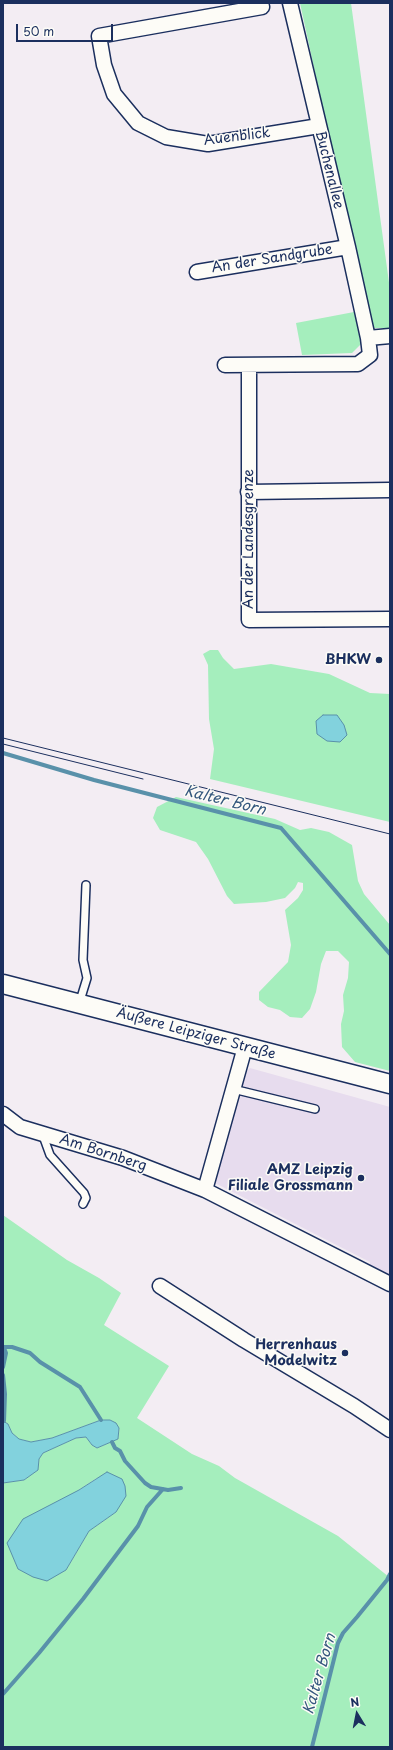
<!DOCTYPE html>
<meta charset="utf-8">
<style>
body{margin:0}
#map{position:relative;width:393px;height:1750px;overflow:hidden;background:#f3edf3;font-family:"Playpen Sans",sans-serif}
canvas{display:block}
.frame{position:absolute;inset:0;border:4px solid #1b2f5e;pointer-events:none}
.north{position:absolute;left:337px;top:1694px;width:40px;height:40px;-webkit-text-stroke:3px #fdfcf7;paint-order:stroke;rotate:350deg;font-size:11px;font-weight:700;line-height:16px;text-align:center;color:#1b2f5e}
.north::after{content:'';display:block;margin:auto;width:14px;height:18px;background:#1b2f5e;clip-path:polygon(50% 0,100% 100%,50% 72%,0 100%)}
.scale{position:absolute;left:16px;top:24px;width:97px;height:18px;box-sizing:border-box;border:2px solid #1b2f5e;border-top:0;padding-left:5px;font-size:12px;line-height:14px;white-space:nowrap;color:#1b2f5e;-webkit-text-stroke:3px #fdfcf7;paint-order:stroke}
</style>
<div id="map">
<canvas width="393" height="1750"></canvas>
<div class="frame"></div>
<div class="north">N</div>
<div class="scale">50 m</div>
</div>
<script>
const ctx = document.querySelector('canvas').getContext('2d');
ctx.lineJoin = 'round';
function fillPath(path, color) { ctx.fillStyle = color; ctx.fill(path, 'evenodd'); }
const poly = rows => new Path2D(rows.map(r => 'M' + r).join(''));
function trace(path, color, width, dash) { ctx.strokeStyle = color; ctx.lineWidth = width; ctx.lineCap = dash ? 'butt' : 'round'; ctx.setLineDash(dash || []); ctx.stroke(path); }
function label(font, color, halo, rows, align = 'center') {
  ctx.font = font + ' "Playpen Sans",sans-serif'; ctx.lineWidth = 3; ctx.setLineDash([]); ctx.textBaseline = 'middle'; ctx.strokeStyle = halo; ctx.fillStyle = color; for (const [text, x, y, turn = 0] of rows) {
    ctx.save(); ctx.translate(x, y); ctx.rotate((+turn || 0) * Math.PI / 180); ctx.textAlign = isNaN(turn) ? turn : align; if (halo) ctx.strokeText(text, 0, 0); ctx.fillText(text, 0, 0); ctx.restore();
  }
}
fillPath(poly([
 [250,1068,390,1107,390,1277,369,1267,370,1262,213,1182,246,1072]
]), '#e7dcee');
fillPath(poly([
 [300,3,351,3,390,290,390,328,374,328,369,323],
 [354,312,361,344,352,353,302,355,296,323],
 [210,650,218,650,223,658,234,669,271,664,329,674,370,693,390,694,390,822,210,779,214,749,209,719,208,665,203,654],
 [176,797,275,819,300,830,311,828,329,832,352,845,358,881,364,894,390,925,390,1071,355,1062,342,1047,341,1024,344,1011,343,995,348,978,349,962,338,951,326,951,321,964,316,992,310,1009,302,1018,290,1017,280,1010,268,1007,259,1000,259,992,288,962,291,945,285,910,298,898,303,890,303,883,298,882,295,888,285,898,266,902,234,904,227,896,208,859,196,842,160,830,153,818,157,807],
 [3,1215,67,1260,99,1278,121,1293,104,1325,169,1366,137,1418,192,1454,219,1466,235,1478,338,1536,389,1577,390,1576,390,1747,3,1747,3,1483,24,1480,37,1470,39,1459,43,1453,76,1438,86,1437,92,1445,97,1448,118,1439,119,1428,115,1423,110,1420,101,1420,52,1438,31,1442,19,1439,12,1433,8,1424,3,1421],
 [97,1478,116,1512,89,1531,66,1570,79,1490]
]), '#a5eebd');
const water = poly([
 [323,715,337,715,344,725,347,735,340,742,327,741,317,734,316,721,323,715],
 [101,1420,110,1420,116,1423,119,1428,118,1439,97,1448,92,1445,86,1437,76,1438,43,1453,39,1459,38,1470,24,1480,3,1483,3,1421,8,1424,12,1433,19,1439,31,1442,52,1438,101,1420],
 [107,1472,122,1479,125,1486,126,1496,116,1512,89,1531,66,1570,47,1581,33,1577,18,1569,7,1543,23,1519,79,1490,107,1472]
]);
fillPath(water, '#82d2dd');
trace(water, '#5991aa', 1);
trace(poly([
 [3,753,94,780,281,828,390,954],
 [3,1347,12,1347,30,1353,40,1362,80,1387,101,1420],
 [3,1367,6,1353,4,1348],
 [3,1375,5,1394,4,1421],
 [112,1442,115,1448,120,1451,125,1461,145,1483,151,1487,168,1490,181,1488],
 [3,1694,39,1653,83,1599,138,1526,147,1507,163,1489],
 [312,1747,338,1643,343,1633,357,1617,387,1580,390,1574]
]), '#5991aa', 4);
const service = poly([
 [79,1004,87,978,83,960,86,885],
 [233,1089,315,1109],
 [42,1133,50,1155,84,1193,86,1198,83,1204]
]);
const minor = poly([
 [261,3,262,7,99,36,104,65,114,94,138,123,166,137,208,144,319,126],
 [197,272,348,247],
 [368,338,390,336],
 [225,365,358,364,370,355,368,338,348,247,290,3],
 [249,365,249,620,390,619],
 [248,492,390,490],
 [3,1114,20,1127,123,1158,205,1190,390,1284],
 [205,1190,245,1047],
 [160,1286,244,1340,354,1406,390,1430]
]);
const tertiary = poly([
 [3,984,390,1084]
]);
trace(service, '#1b2f5e', 10);
trace(minor, '#1b2f5e', 17);
trace(tertiary, '#1b2f5e', 21);
trace(service, '#fdfcf7', 7);
trace(minor, '#fdfcf7', 14);
trace(tertiary, '#fdfcf7', 18);
trace(poly([
 [3,738,390,834],
 [3,744,143,779]
]), '#1b2f5e', 1);
for (const [x, y, r, color] of [
 [379,660,4,"#1b2f5e"],
 [361,1178,4,"#1b2f5e"],
 [345,1353,4,"#1b2f5e"]
]) { const dot = new Path2D(); dot.arc(x, y, r, 0, 2 * Math.PI); ctx.fillStyle = color; ctx.fill(dot); trace(dot, '#fdfcf7', 1.5); }
label('14px', '#1b2f5e', '#fdfcf7', [
 ["Auenblick",237,137,-7],
 ["Buchenallee",329,170,76],
 ["An der Sandgrube",272,259,-9],
 ["An der Landesgrenze",249,539,-90],
 ["Äußere Leipziger Straße",196,1034,15],
 ["Am Bornberg",103,1153,18]
]);
label('bold 14px', '#1b2f5e', '#fdfcf7', [
 ["BHKW",371,660],
 ["AMZ Leipzig",353,1170],
 ["Filiale Grossmann",353,1186],
 ["Herrenhaus",337,1345],
 ["Modelwitz",337,1361]
], 'right');
label('italic 15px', '#35587e', '#fdfcf7', [
 ["Kalter Born",225,801,14],
 ["Kalter Born",320,1674,-74]
]);
</script>
